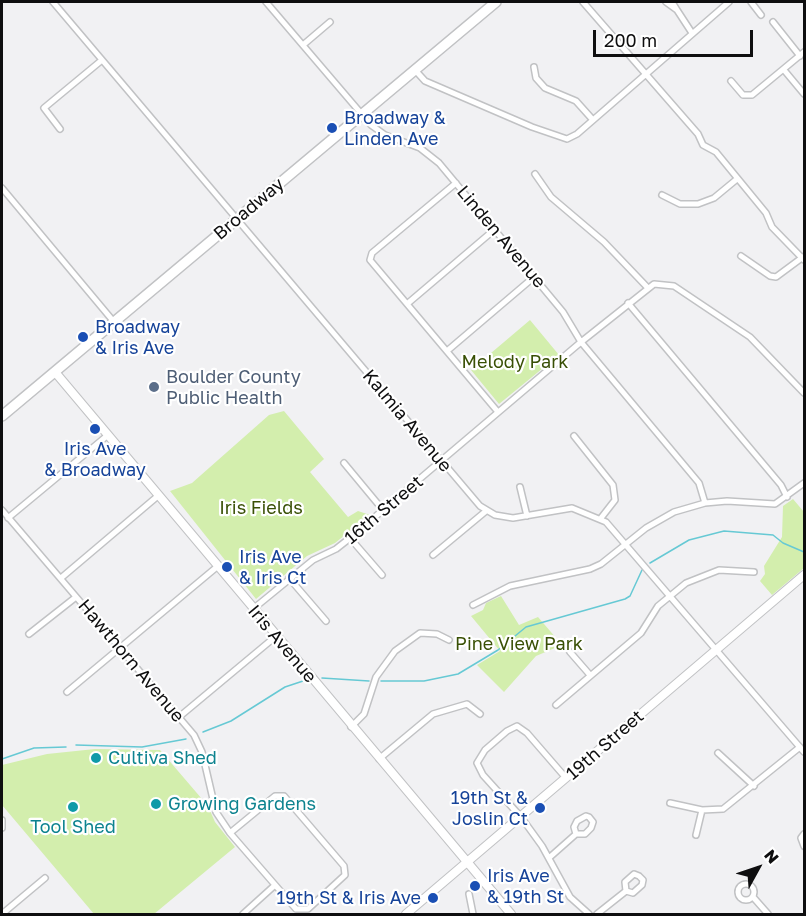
<!DOCTYPE html>
<style>
body{margin:0}
#map{position:relative;width:806px;height:916px;overflow:hidden;background:#f1f1f3;font-family:"Golos Text",sans-serif}
canvas{display:block}
.frame{position:absolute;inset:0;border:3px solid #0e0e0f;pointer-events:none}
.north{position:absolute;left:728px;top:838px;width:60px;height:60px;-webkit-text-stroke:4px #fff;paint-order:stroke;rotate:50deg;font-size:16px;font-weight:700;line-height:24px;text-align:center;color:#0e0e0f}
.north::after{content:'';display:block;margin:auto;width:21px;height:27px;background:#0e0e0f;clip-path:polygon(50% 0,100% 100%,50% 72%,0 100%)}
.scale{position:absolute;left:593px;top:30px;width:160px;height:27px;box-sizing:border-box;border:3px solid #0e0e0f;border-top:0;padding-left:8px;font-size:18px;line-height:21px;white-space:nowrap;color:#0e0e0f;-webkit-text-stroke:4px #fff;paint-order:stroke}
</style>
<div id="map">
<canvas width="806" height="916"></canvas>
<div class="frame"></div>
<div class="north">N</div>
<div class="scale">200 m</div>
</div>
<script>
const ctx = document.querySelector('canvas').getContext('2d');
ctx.lineJoin = 'round';
function fillPath(path, color) { ctx.fillStyle = color; ctx.fill(path, 'evenodd'); }
const poly = rows => new Path2D(rows.map(r => 'M' + r).join(''));
function trace(path, color, width, dash) { ctx.strokeStyle = color; ctx.lineWidth = width; ctx.lineCap = dash ? 'butt' : 'round'; ctx.setLineDash(dash || []); ctx.stroke(path); }
function label(font, color, halo, rows, align = 'center') {
  ctx.font = font + ' "Golos Text",sans-serif'; ctx.lineWidth = 4.5; ctx.setLineDash([]); ctx.textBaseline = 'middle'; ctx.strokeStyle = halo; ctx.fillStyle = color; for (const [text, x, y, turn = 0] of rows) {
    ctx.save(); ctx.translate(x, y); ctx.rotate((+turn || 0) * Math.PI / 180); ctx.textAlign = isNaN(turn) ? turn : align; if (halo) ctx.strokeText(text, 0, 0); ctx.fillText(text, 0, 0); ctx.restore();
  }
}
fillPath(poly([
 [530,320,559,355,499,404,471,370],
 [284,411,324,459,310,472,348,517,358,511,370,515,335,543,307,556,256,599,170,491,192,483,269,415],
 [793,499,804,512,804,568,772,595,760,581,765,574,764,566,782,537,783,506],
 [501,596,519,625,538,617,563,646,561,650,555,648,536,656,504,692,477,665,500,651,471,616,483,610,486,603],
 [95,749,160,750,208,806,215,822,235,847,154,914,94,914,2,805,2,765,47,754]
]), '#d3eead');
trace(poly([
 [650,563,689,540,724,531,773,535,783,543,804,552],
 [322,678,369,681],
 [381,681,424,681,458,674,498,650,526,627,625,599,630,596,642,570],
 [203,732,231,721,285,687,303,681],
 [76,745,142,747,186,739],
 [2,759,34,748,66,747]
]), '#66c9d4', 1.5);
const street = poly([
 [53,2,480,506,495,515,513,518,572,508,606,522,804,752],
 [266,2,371,125,385,135,420,148,439,163,563,312,581,342,699,483,705,503],
 [583,2,698,134,703,145,716,152,766,213,772,227,804,260],
 [666,2,677,10,672,2],
 [751,2,761,15],
 [677,10,692,33],
 [773,22,800,56],
 [303,45,330,22],
 [534,67,536,78,545,88,576,101,593,120],
 [415,70,425,81,532,127,567,139,577,134,729,2],
 [784,70,804,94],
 [731,81,743,95,752,95,804,52],
 [60,129,44,108,102,60],
 [535,174,551,197,604,242,647,287],
 [456,183,372,253,370,260,498,412],
 [2,188,114,322],
 [662,195,680,204,698,204,714,198,737,179],
 [741,256,770,276,776,277,803,257],
 [628,303,781,485,787,497],
 [407,304,494,230],
 [447,351,534,277],
 [574,436,613,485,615,500,601,518],
 [344,463,383,510],
 [520,487,527,516],
 [2,510,194,735,202,752,216,812,230,833,296,909,308,909,345,875,344,866,284,796,275,796,230,833],
 [8,518,108,435],
 [350,538,382,575],
 [433,555,486,511],
 [61,578,159,495],
 [289,578,326,621],
 [473,605,510,586,590,569,601,564,646,528,674,512,705,503,727,501,775,504,804,483],
 [253,609,313,560,336,549,350,538,581,342,654,284,674,286,750,337,804,393],
 [29,634,76,597],
 [570,652,590,675],
 [67,692,218,566],
 [556,705,641,633,658,606,686,583,719,570,754,572],
 [179,717,275,637],
 [351,727,364,714,376,677,395,651,420,633,437,634,449,640],
 [718,753,754,786],
 [379,759,433,714,467,704,480,714],
 [566,778,527,733,517,726,507,731,485,750,477,763,483,775,521,817,542,846,570,897,589,914],
 [670,803,702,810,723,809,800,747],
 [2,820,2,828],
 [804,834,801,838,804,846],
 [696,835,702,810],
 [550,857,576,834,585,834,591,828,593,822,589,817,586,816,577,821,574,827,576,834],
 '738 892a8 8 0 1 1 16 0a8 8 0 1 1-16 0Z',
 [469,894,473,914],
 [753,897,768,914],
 [2,914,45,878],
 [243,914,274,886],
 [597,914,626,891,633,893,642,885,643,880,639,876,634,874,625,882,626,891]
]);
const secondary = poly([
 [55,372,511,914],
 [406,914,804,575]
]);
const primary = poly([
 [2,416,496,2]
]);
trace(street, '#c1c2c4', 8);
trace(secondary, '#c1c2c4', 10);
trace(primary, '#c1c2c4', 12);
trace(street, '#fff', 5);
trace(secondary, '#fff', 8);
trace(primary, '#fff', 9);
for (const [x, y, r, color] of [
 [332,128,6,"#1a4fb4"],
 [83,337,6,"#1a4fb4"],
 [154,387,6,"#5c6f8a"],
 [95,429,6,"#1a4fb4"],
 [227,567,6,"#1a4fb4"],
 [96,758,6,"#0f9aa8"],
 [156,804,6,"#0f9aa8"],
 [73,807,6,"#0f9aa8"],
 [540,808,6,"#1a4fb4"],
 [475,886,6,"#1a4fb4"],
 [433,898,6,"#1a4fb4"]
]) { const dot = new Path2D(); dot.arc(x, y, r, 0, 2 * Math.PI); ctx.fillStyle = color; ctx.fill(dot); trace(dot, '#fff', 2); }
label('18px', '#164399', '#fff', [
 ["Broadway &",344,118],
 ["Linden Ave",344,139],
 ["Broadway",95,327],
 ["& Iris Ave",95,348],
 ["Iris Ave",95,449,"center"],
 ["& Broadway",95,470,"center"],
 ["Iris Ave",239,557],
 ["& Iris Ct",239,578],
 ["19th St &",528,798,"right"],
 ["Joslin Ct",528,819,"right"],
 ["Iris Ave",487,876],
 ["& 19th St",487,897],
 ["19th St & Iris Ave",421,898,"right"]
], 'left');
label('18px', '#0e0e0f', '#fff', [
 ["Broadway",249,209,-40],
 ["Linden Avenue",501,237,50],
 ["Kalmia Avenue",407,421,50],
 ["16th Street",384,510,-40],
 ["Iris Avenue",282,644,50],
 ["Hawthorn Avenue",131,661,50],
 ["19th Street",605,745,-41]
]);
label('18px', '#395005', '#fff', [
 ["Melody Park",515,362],
 ["Iris Fields",261,508],
 ["Pine View Park",519,644]
]);
label('18px', '#4e5e75', '#fff', [
 ["Boulder County",166,377],
 ["Public Health",166,398]
], 'left');
label('18px', '#0d838f', '#fff', [
 ["Cultiva Shed",108,758],
 ["Growing Gardens",168,804],
 ["Tool Shed",73,827,"center"]
], 'left');
</script>
